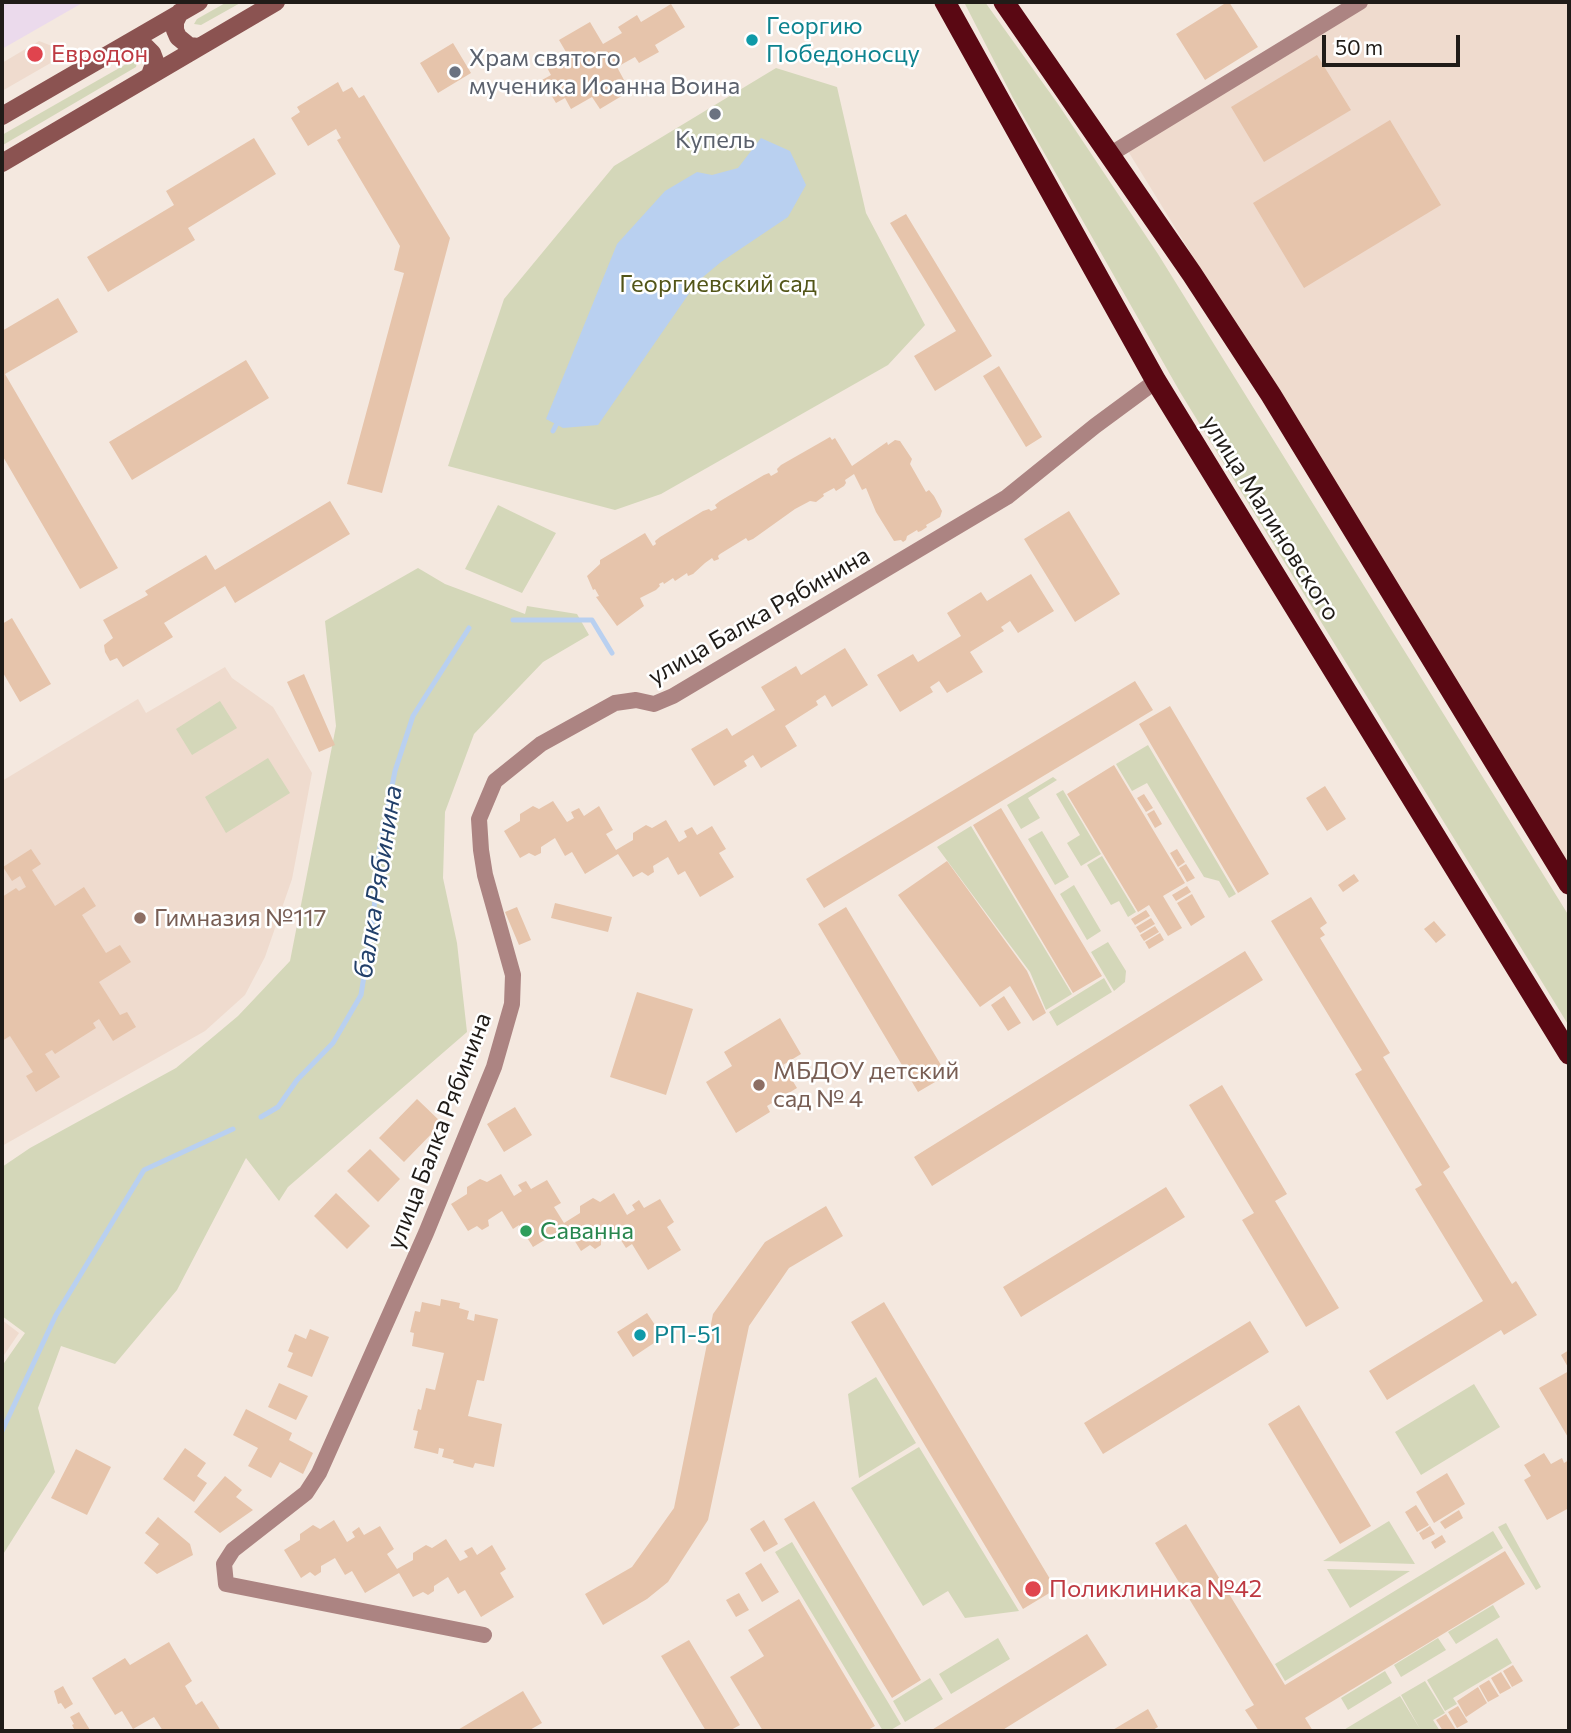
<!DOCTYPE html>
<meta charset="utf-8">
<style>
body{margin:0}
#map{position:relative;width:1571px;height:1733px;overflow:hidden;background:#f4e8df;font-family:Commissioner,sans-serif}
canvas{display:block}
.frame{position:absolute;inset:0;border:4px solid #201c18;pointer-events:none}
.scale{position:absolute;left:1322px;top:35px;width:138px;height:32px;box-sizing:border-box;border:4px solid #201c18;border-top:0;padding-left:9px;font-size:21px;line-height:24px;white-space:nowrap;color:#201c18;-webkit-text-stroke:5px #fff;paint-order:stroke}
</style>
<div id="map">
<canvas width="1571" height="1733"></canvas>
<div class="frame"></div>
<div class="scale">50 m</div>
</div>
<script>
const ctx = document.querySelector('canvas').getContext('2d');
ctx.lineJoin = 'round';
function fillPath(path, color) { ctx.fillStyle = color; ctx.fill(path, 'evenodd'); }
const poly = rows => new Path2D(rows.map(r => 'M' + r).join(''));
function trace(path, color, width, dash) { ctx.strokeStyle = color; ctx.lineWidth = width; ctx.lineCap = dash ? 'butt' : 'round'; ctx.setLineDash(dash || []); ctx.stroke(path); }
function label(font, color, halo, rows, align = 'center') {
  ctx.font = font + ' Commissioner,sans-serif'; ctx.lineWidth = 5; ctx.setLineDash([]); ctx.textBaseline = 'middle'; ctx.strokeStyle = halo; ctx.fillStyle = color; for (const [text, x, y, turn = 0] of rows) {
    ctx.save(); ctx.translate(x, y); ctx.rotate((+turn || 0) * Math.PI / 180); ctx.textAlign = isNaN(turn) ? turn : align; if (halo) ctx.strokeText(text, 0, 0); ctx.fillText(text, 0, 0); ctx.restore();
  }
}
fillPath(poly([
 [1358,2,1569,2,1569,867,1123,143],
 [39,41,52,46,61,57,2,91,2,63],
 [225,667,232,678,273,707,312,773,292,879,265,957,245,995,205,1031,2,1146,2,781,138,699,146,713],
 [2,1320,19,1333,2,1358]
]), '#efdbce');
fillPath(poly([
 [2,2,84,2,2,49]
]), '#ebdaec');
fillPath(poly([
 [227,2,242,2,201,25,194,24,197,19],
 [964,2,985,2,1058,104,1158,254,1569,916,1569,1026,1180,392,1013,98],
 [135,59,137,62,136,67,3,145,2,135],
 [776,68,837,87,866,213,925,325,888,365,661,494,615,510,448,466,504,299,614,166],
 [498,505,556,533,522,593,465,569],
 [418,568,445,584,525,614,527,606,577,614,589,635,543,662,474,734,445,812,443,878,457,943,467,1032,288,1187,279,1201,246,1158,177,1290,115,1364,61,1346,38,1408,55,1472,2,1556,2,1366,25,1333,2,1316,2,1167,30,1148,176,1068,238,1016,290,961,336,726,325,621],
 [220,701,237,728,192,755,176,729],
 [1148,745,1236,894,1229,898,1219,881,1204,877,1147,783,1132,791,1116,764],
 [268,758,290,793,226,833,205,797],
 [1053,777,1057,780,1028,798,1040,818,1021,829,1007,805],
 [1063,790,1101,854,1081,866,1067,843,1080,835,1056,794],
 [971,826,1072,994,1046,1010,1030,972,937,847],
 [1042,831,1069,877,1055,885,1028,839],
 [1102,856,1136,912,1128,917,1119,901,1111,905,1087,865],
 [1074,885,1101,931,1087,940,1060,894],
 [1108,942,1126,971,1125,982,1114,991,1091,952],
 [1104,978,1112,992,1057,1026,1049,1012],
 [876,1377,916,1443,859,1478,848,1394],
 [1474,1384,1500,1427,1421,1475,1395,1432],
 [919,1447,1019,1611,965,1618,948,1591,923,1606,851,1488],
 [1389,1521,1415,1564,1323,1561],
 [1506,1523,1541,1587,1536,1590,1498,1527],
 [1493,1531,1503,1548,1285,1681,1275,1664],
 [792,1542,901,1724,889,1731,883,1731,775,1552],
 [1327,1569,1410,1571,1350,1608],
 [1493,1605,1500,1617,1456,1644,1448,1632],
 [998,1638,1010,1659,951,1694,939,1674],
 [1438,1638,1446,1650,1401,1677,1394,1665],
 [1497,1638,1512,1663,1453,1698,1457,1704,1445,1711,1427,1680],
 [1385,1671,1392,1683,1348,1710,1341,1698],
 [930,1678,943,1699,905,1722,893,1701],
 [1425,1681,1445,1713,1433,1720,1440,1731,1342,1731,1400,1696,1420,1729,1401,1695]
]), '#d4d7b9');
fillPath(poly([
 [761,138,790,151,806,185,788,217,721,262,697,282,598,425,563,428,546,419,617,244,665,191,697,172,712,175,738,168]
]), '#b9d0f0');
trace(poly([
 [553,431,556,425],
 [513,620,592,620,612,653],
 [261,1117,278,1107,297,1080,333,1043,361,995,373,919,380,846,395,771,413,716,469,628],
 [2,1431,56,1315,144,1170,233,1129]
]), '#b9d0f0', 5);
fillPath(poly([
 [1222,2,1229,2,1258,47,1205,80,1176,34,1224,4],
 [671,4,685,27,655,45,659,52,639,63,635,57,617,67,630,91,600,109,592,97,571,109,565,98,556,103,542,80,551,75,545,64,566,52,559,40,590,22,603,44,622,33,618,27,637,15,641,22],
 [453,43,471,73,438,93,420,63],
 [1317,55,1351,110,1264,162,1231,107],
 [338,82,343,92,352,87,359,98,364,95,450,238,382,493,347,484,404,273,394,270,400,246,337,140,341,138,336,129,308,146,291,118,300,112,297,107],
 [1390,120,1441,205,1304,288,1253,203],
 [254,138,276,174,188,228,195,240,108,292,87,257,174,205,166,191],
 [906,214,992,356,935,391,914,356,956,331,890,223],
 [58,298,78,332,5,374,118,568,80,589,2,455,2,331],
 [246,360,269,398,132,480,109,442],
 [999,366,1042,437,1026,447,983,376],
 [830,437,832,440,835,438,852,466,887,442,888,445,895,440,900,441,912,459,910,464,926,492,929,490,934,496,942,511,940,517,926,525,927,527,921,531,918,532,917,530,907,536,906,540,903,542,901,540,894,541,876,512,866,488,862,490,854,474,845,480,846,483,844,486,836,491,834,488,823,494,824,496,816,502,810,501,795,509,753,539,748,541,746,538,720,554,718,556,719,559,714,561,712,558,705,563,693,574,688,576,687,573,675,581,673,578,664,584,663,582,659,584,660,586,656,590,640,598,644,606,617,626,596,597,599,596,595,589,593,590,587,576,600,564,600,560,645,533,653,546,656,544,655,541,660,537,703,511,709,509,711,511,717,508,715,505,720,501,764,475,769,473,771,476,778,472,777,469,781,465],
 [330,501,350,534,235,603,225,586,164,623,173,637,123,667,117,658,110,661,105,652,104,645,113,638,103,620,148,595,145,591,206,555,215,570],
 [1069,511,1120,594,1075,622,1024,539],
 [1031,574,1054,611,1018,633,1010,621,1001,627,1004,631,970,652,983,672,947,693,939,681,930,687,933,692,900,712,877,675,913,654,918,662,961,636,947,613,981,592,987,601],
 [12,618,51,684,20,702,2,671,2,624],
 [845,648,868,685,832,707,825,695,816,701,818,705,785,726,797,746,761,768,753,755,744,761,747,766,714,786,691,749,727,728,732,736,775,710,761,687,796,666,801,675],
 [304,674,335,745,319,752,287,682],
 [1135,681,1153,710,824,908,806,879],
 [1170,706,1269,874,1238,893,1139,724],
 [1114,765,1185,883,1163,896,1182,928,1168,936,1149,905,1138,912,1067,794],
 [1325,786,1346,819,1327,831,1306,798],
 [1144,794,1153,808,1146,812,1137,798],
 [553,801,567,822,574,818,571,812,579,808,584,816,599,806,613,830,606,834,616,850,633,840,633,833,646,825,652,828,666,820,679,842,687,837,684,831,692,827,697,835,712,826,726,849,719,853,734,877,700,897,685,871,678,875,668,857,653,866,654,872,648,876,642,872,633,877,618,854,585,874,572,852,565,856,555,838,541,847,541,853,535,856,529,853,520,858,504,831,520,821,520,814,533,806,539,809],
 [1001,808,1102,976,1073,993,973,825],
 [1154,810,1162,824,1155,828,1147,814],
 [31,849,41,864,32,870,55,906,84,887,96,906,82,915,106,953,120,945,131,962,99,982,120,1015,127,1012,136,1027,113,1041,99,1019,93,1023,96,1028,55,1054,52,1050,45,1054,60,1077,36,1092,26,1076,33,1072,10,1036,2,1041,2,897,16,888,19,891,26,887,20,876,12,881,3,867],
 [1177,849,1185,862,1178,867,1170,853],
 [947,861,1027,971,1046,1013,1033,1021,1010,986,980,1007,898,895],
 [1186,864,1195,878,1187,882,1179,868],
 [1354,874,1359,881,1343,892,1338,885],
 [1187,886,1191,892,1176,901,1172,895],
 [1192,894,1205,917,1191,926,1177,903],
 [1311,897,1327,923,1320,928,1325,935,1320,938,1390,1053,1383,1057,1450,1167,1443,1172,1512,1284,1516,1281,1537,1315,1504,1335,1501,1330,1387,1400,1369,1371,1483,1301,1415,1189,1422,1185,1355,1074,1362,1070,1271,921],
 [555,903,612,917,608,932,551,918],
 [517,907,531,940,519,945,505,912],
 [846,907,947,1075,918,1092,818,924],
 [1146,910,1150,916,1135,925,1131,919],
 [1151,918,1155,924,1140,933,1136,927],
 [1434,921,1446,935,1436,943,1424,929],
 [1155,926,1159,932,1144,941,1140,935],
 [1160,933,1164,940,1149,949,1145,942],
 [1245,951,1263,980,932,1186,914,1157],
 [637,992,693,1009,666,1095,610,1077],
 [1004,996,1021,1023,1008,1031,991,1005],
 [780,1018,801,1054,783,1065,797,1088,767,1106,770,1112,736,1133,706,1082,732,1066,724,1052],
 [1222,1085,1287,1194,1275,1201,1339,1308,1306,1327,1242,1220,1254,1213,1189,1105],
 [417,1099,442,1123,404,1162,379,1138],
 [515,1107,532,1135,504,1152,487,1124],
 [370,1149,400,1179,378,1202,347,1171],
 [501,1174,514,1196,522,1191,518,1185,526,1181,531,1189,547,1180,561,1203,554,1207,564,1223,580,1213,580,1206,593,1198,600,1202,614,1193,627,1215,635,1210,632,1205,639,1200,644,1208,660,1199,674,1222,667,1227,681,1250,648,1270,632,1244,626,1248,615,1231,601,1239,601,1245,595,1249,590,1245,581,1251,566,1227,533,1247,519,1225,513,1229,502,1211,488,1220,489,1226,482,1230,477,1226,468,1231,451,1204,467,1194,467,1187,480,1179,487,1182],
 [1166,1187,1185,1217,1021,1317,1003,1287],
 [336,1193,370,1226,347,1249,314,1216],
 [826,1206,843,1236,789,1268,749,1326,708,1520,668,1582,647,1599,603,1625,585,1594,632,1567,674,1508,713,1314,765,1242],
 [441,1299,460,1303,459,1308,469,1311,467,1319,474,1321,475,1314,498,1319,484,1381,477,1380,468,1416,502,1424,494,1467,475,1463,473,1468,453,1463,454,1460,442,1457,444,1449,439,1448,438,1454,414,1448,418,1431,413,1430,418,1409,421,1410,426,1388,435,1390,444,1353,412,1346,414,1333,410,1332,415,1311,420,1312,422,1302,440,1306],
 [884,1302,1056,1589,1023,1609,851,1322],
 [647,1313,663,1337,633,1357,617,1332],
 [1250,1321,1269,1352,1103,1454,1084,1423],
 [310,1329,329,1337,312,1377,287,1367,293,1353,288,1351,295,1334,306,1339],
 [1569,1350,1569,1369,1561,1355],
 [1569,1371,1569,1439,1539,1388],
 [279,1383,308,1396,296,1420,268,1407],
 [1299,1405,1371,1526,1340,1544,1268,1424],
 [246,1409,292,1433,289,1440,313,1453,303,1474,280,1462,271,1478,248,1466,258,1448,233,1435],
 [185,1448,206,1463,197,1476,207,1483,194,1502,163,1479],
 [76,1449,111,1467,87,1515,51,1498],
 [1544,1453,1551,1464,1562,1458,1564,1463,1569,1460,1569,1508,1547,1520,1524,1480,1531,1476,1524,1465],
 [1447,1473,1465,1504,1434,1523,1416,1492],
 [225,1476,242,1490,236,1497,253,1510,220,1533,194,1512],
 [814,1501,921,1680,892,1698,784,1519],
 [1416,1505,1429,1525,1417,1532,1405,1512],
 [1459,1510,1463,1518,1445,1529,1440,1522],
 [158,1517,190,1544,193,1555,157,1574,144,1563,159,1544,145,1533],
 [334,1520,347,1542,355,1537,352,1532,359,1527,364,1535,380,1526,394,1549,387,1554,397,1569,413,1560,413,1553,426,1545,432,1548,446,1539,460,1561,468,1557,464,1551,472,1547,477,1555,492,1545,506,1569,500,1573,514,1597,481,1617,465,1590,458,1594,448,1577,434,1586,434,1591,428,1595,423,1592,413,1597,399,1573,365,1593,352,1571,345,1575,335,1558,321,1566,321,1572,315,1576,310,1572,301,1578,284,1550,300,1540,300,1534,313,1525,320,1529],
 [764,1520,778,1544,764,1552,750,1529],
 [1186,1524,1285,1685,1505,1551,1525,1584,1305,1718,1313,1731,1259,1731,1245,1710,1254,1705,1155,1543],
 [1430,1526,1435,1534,1423,1540,1419,1533],
 [1442,1535,1446,1542,1435,1549,1431,1542],
 [761,1563,779,1592,762,1602,745,1573],
 [739,1593,749,1610,736,1617,726,1600],
 [799,1599,875,1726,866,1731,763,1731,730,1677,764,1656,748,1630],
 [1087,1634,1107,1665,1001,1731,930,1731],
 [689,1640,740,1725,729,1731,706,1731,661,1656],
 [169,1642,192,1681,185,1686,196,1705,202,1701,221,1731,163,1731,154,1717,133,1729,122,1711,115,1715,92,1678,125,1658,130,1665],
 [1513,1665,1523,1681,1512,1687,1503,1671],
 [1501,1672,1511,1688,1500,1694,1491,1678],
 [1489,1680,1499,1696,1488,1702,1479,1686],
 [63,1686,73,1704,65,1709,61,1703,58,1704,54,1691],
 [1478,1687,1487,1703,1466,1717,1457,1701],
 [523,1691,542,1723,528,1731,456,1731],
 [1458,1706,1468,1722,1457,1728,1448,1712],
 [1148,1709,1158,1727,1151,1731,1111,1731],
 [79,1712,90,1730,88,1731,75,1731,72,1725,74,1724,70,1717],
 [1446,1714,1456,1730,1454,1731,1443,1731,1436,1720]
]), '#e6c4ab');
trace(poly([
 [1109,155,1360,2],
 [484,1635,226,1584,224,1564,233,1550,306,1493,319,1473,426,1233,494,1067,512,1004,513,975,485,875,481,850,479,819,495,781,541,744,615,703,636,700,654,704,673,696,1007,497,1095,426,1156,381]
]), '#ac8482', 16);
trace(poly([
 [180,12,175,22,175,30,178,37,189,46,198,47],
 [130,42,146,47,152,53,155,61,150,75],
 [2,116,199,2],
 [2,163,276,2]
]), '#8b5351', 18);
trace(poly([
 [945,2,1156,381,1569,1054],
 [1004,2,1192,274,1271,395,1569,884]
]), '#5a0813', 21);
for (const [x, y, r, color] of [
 [752,40,7,"#0f9aa8"],
 [35,54,9,"#e0444e"],
 [455,72,7,"#6b7280"],
 [715,114,7,"#6b7280"],
 [140,918,7,"#8d6e63"],
 [759,1085,7,"#8d6e63"],
 [526,1231,7,"#2e9e5b"],
 [640,1335,7,"#0f9aa8"],
 [1033,1589,9,"#e0444e"]
]) { const dot = new Path2D(); dot.arc(x, y, r, 0, 2 * Math.PI); ctx.fillStyle = color; ctx.fill(dot); trace(dot, '#fff', 2.5); }
label('24px', '#0d838f', '#fff', [
 ["Георгию",766,26],
 ["Победоносцу",766,54],
 ["РП-51",654,1335]
], 'left');
label('24px', '#be3a42', '#fff', [
 ["Евродон",51,54],
 ["Поликлиника №42",1049,1589]
], 'left');
label('24px', '#5b616d', '#fff', [
 ["Храм святого",469,58],
 ["мученика Иоанна Воина",469,86],
 ["Купель",715,140,"center"]
], 'left');
label('24px', '#525518', '#fff', [
 ["Георгиевский сад",718,284]
]);
label('24px', '#201c18', '#fff', [
 ["улица Малиновского",1271,518,58],
 ["улица Балка Рябинина",759,616,-30],
 ["улица Балка Рябинина",439,1131,-69]
]);
label('24px', '#785e54', '#fff', [
 ["Гимназия №117",154,918],
 ["МБДОУ детский",773,1071],
 ["сад № 4",773,1099]
], 'left');
label('24px', '#27864d', '#fff', [
 ["Саванна",540,1231]
], 'left');
label('italic 26px', '#22406a', '#fff', [
 ["балка Рябинина",378,882,-81]
]);
</script>
